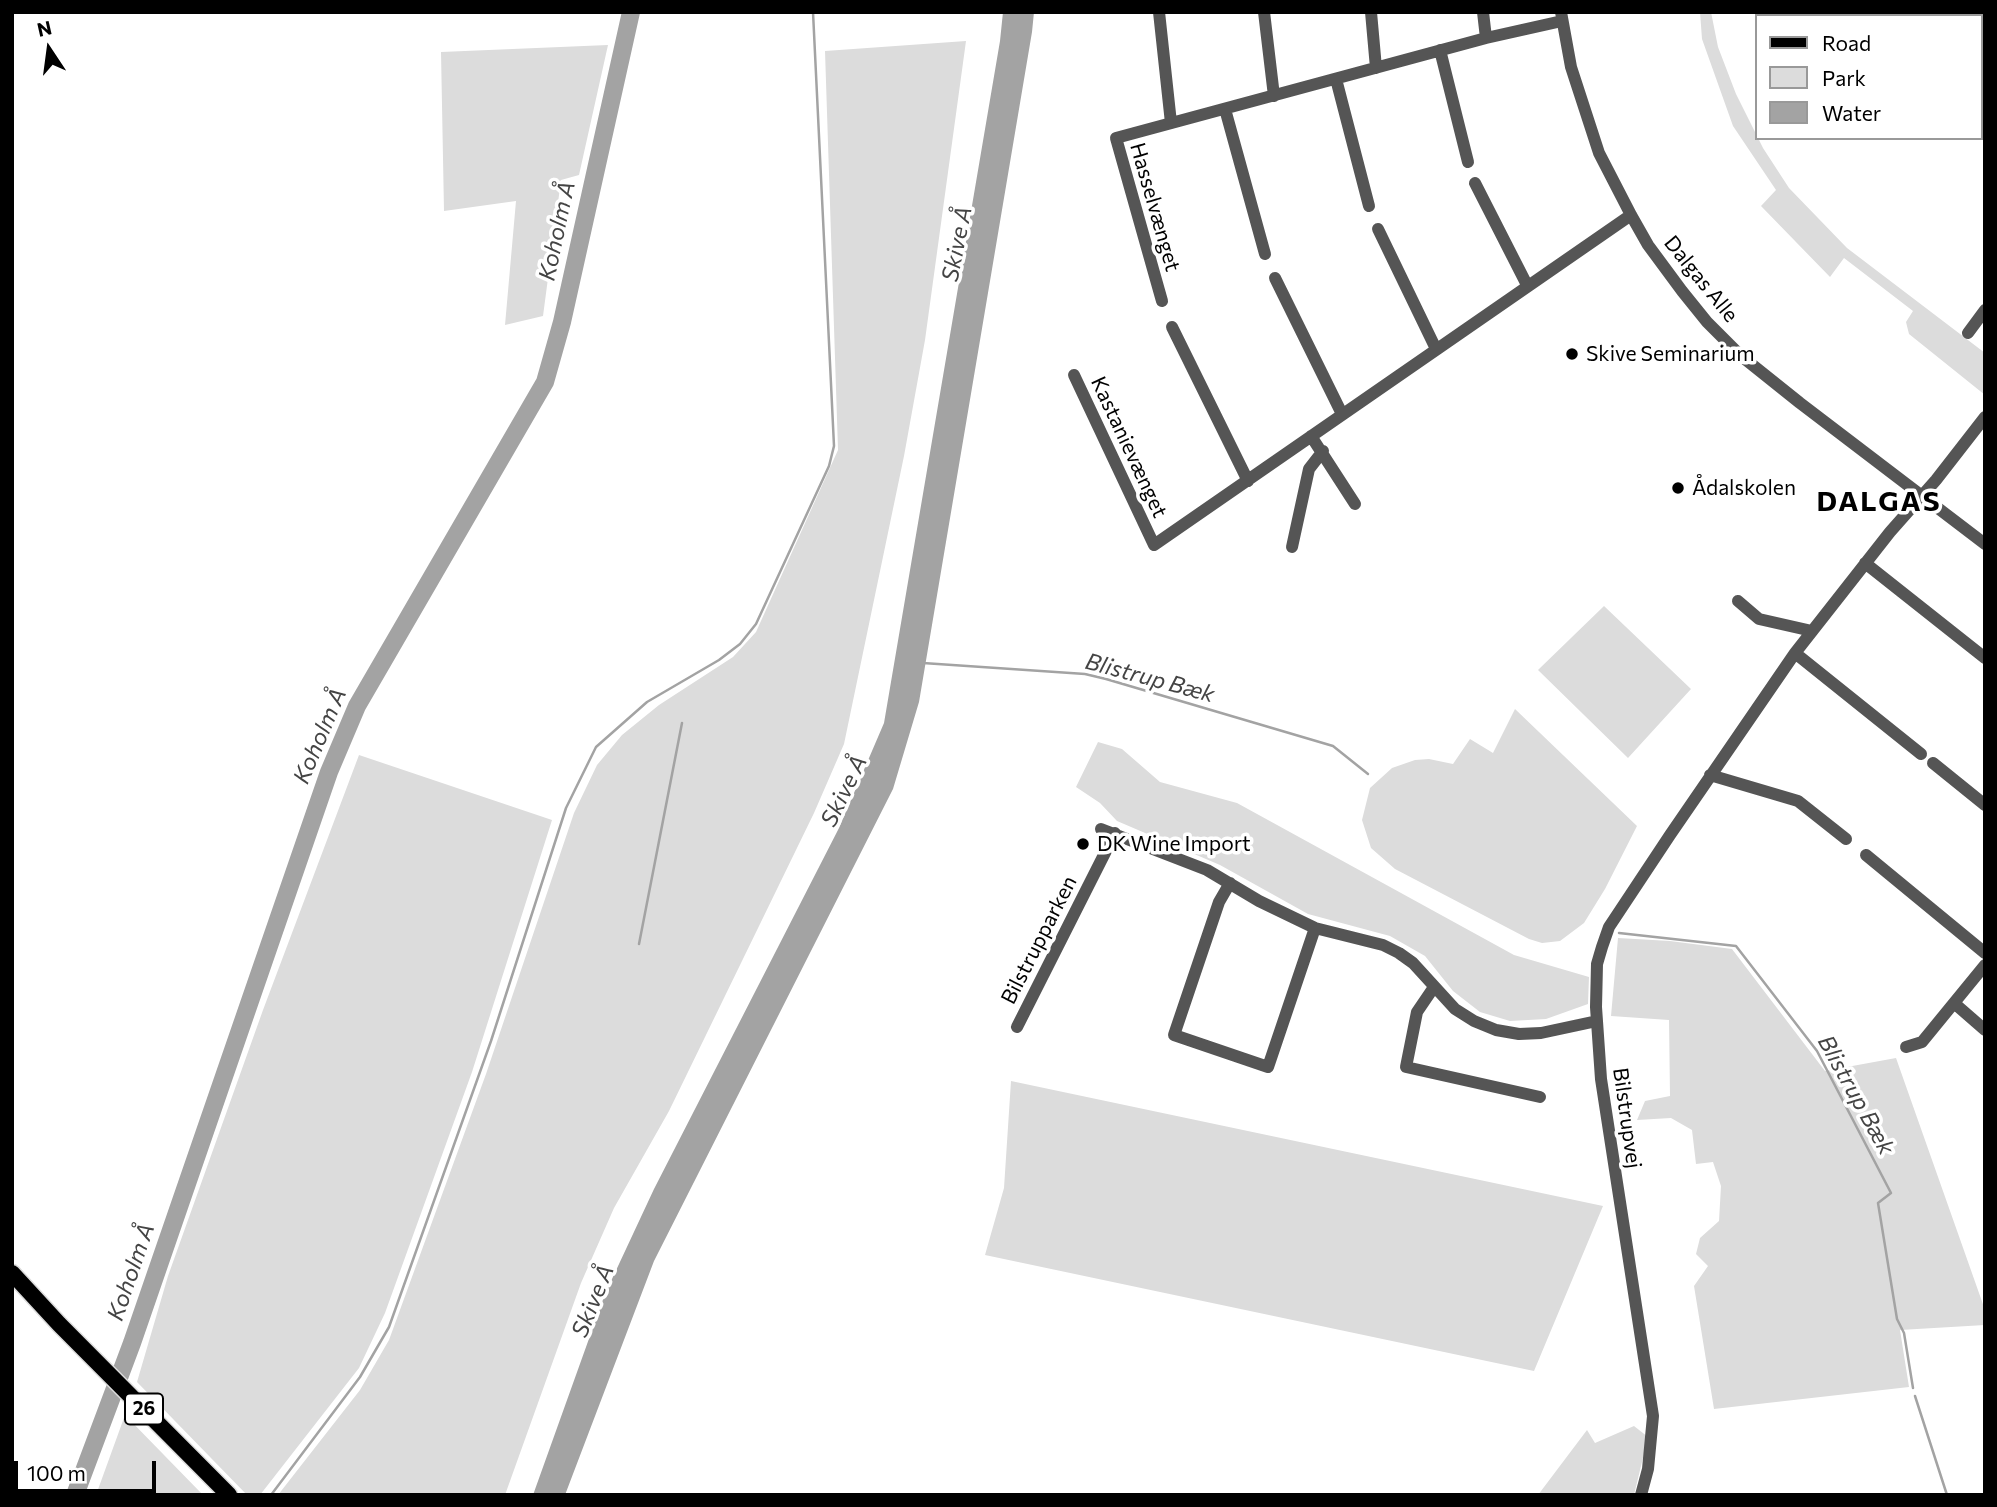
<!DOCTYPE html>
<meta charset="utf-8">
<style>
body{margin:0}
#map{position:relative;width:1997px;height:1507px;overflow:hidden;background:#fff;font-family:Commissioner,sans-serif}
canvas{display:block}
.frame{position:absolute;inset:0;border:14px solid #000;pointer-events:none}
.legend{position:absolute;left:1755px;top:14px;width:228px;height:126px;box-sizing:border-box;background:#fff;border:2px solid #999;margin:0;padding:9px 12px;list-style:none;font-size:21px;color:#000}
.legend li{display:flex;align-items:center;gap:14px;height:35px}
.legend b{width:35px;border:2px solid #999}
.north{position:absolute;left:14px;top:14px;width:70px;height:70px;-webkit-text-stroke:5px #fff;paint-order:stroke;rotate:347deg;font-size:19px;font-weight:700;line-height:28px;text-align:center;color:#000}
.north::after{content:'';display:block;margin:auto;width:24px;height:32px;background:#000;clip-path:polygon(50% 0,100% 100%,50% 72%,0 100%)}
.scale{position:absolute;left:14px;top:1461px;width:142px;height:32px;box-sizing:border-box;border:4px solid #000;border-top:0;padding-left:9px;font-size:21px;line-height:24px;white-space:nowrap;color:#000;-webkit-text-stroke:5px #fff;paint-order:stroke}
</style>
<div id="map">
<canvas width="1997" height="1507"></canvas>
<div class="frame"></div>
<ul class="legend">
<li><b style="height:9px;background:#000"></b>Road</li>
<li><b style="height:19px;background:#dcdcdc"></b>Park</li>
<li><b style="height:19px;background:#a3a3a3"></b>Water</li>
</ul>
<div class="north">N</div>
<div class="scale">100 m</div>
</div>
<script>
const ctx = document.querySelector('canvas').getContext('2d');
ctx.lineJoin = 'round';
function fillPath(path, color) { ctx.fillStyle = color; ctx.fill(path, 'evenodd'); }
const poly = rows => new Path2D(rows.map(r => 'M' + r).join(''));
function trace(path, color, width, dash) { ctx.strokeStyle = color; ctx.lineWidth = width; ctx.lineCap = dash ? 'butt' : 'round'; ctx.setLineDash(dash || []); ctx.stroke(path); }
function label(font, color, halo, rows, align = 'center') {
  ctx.font = font + ' Commissioner,sans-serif'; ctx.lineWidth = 7; ctx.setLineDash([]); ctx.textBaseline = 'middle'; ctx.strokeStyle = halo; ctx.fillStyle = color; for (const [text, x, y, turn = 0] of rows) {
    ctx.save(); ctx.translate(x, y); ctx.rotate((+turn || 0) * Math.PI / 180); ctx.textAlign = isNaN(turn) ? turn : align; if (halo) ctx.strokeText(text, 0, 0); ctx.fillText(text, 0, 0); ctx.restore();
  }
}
fillPath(poly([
 [1700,12,1711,12,1718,47,1736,94,1763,148,1789,188,1847,248,1985,353,1985,395,1909,334,1906,322,1913,311,1844,258,1830,277,1761,206,1776,190,1733,126,1702,39],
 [966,41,925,340,904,456,844,744,814,813,669,1111,614,1208,581,1283,505,1495,278,1495,360,1390,389,1340,486,1074,574,813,597,765,622,735,659,705,733,657,756,632,838,450,825,51],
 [608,45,579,175,561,180,543,316,505,325,516,201,444,211,441,52],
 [1604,606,1691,689,1628,758,1538,670],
 [1515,709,1637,826,1605,889,1584,923,1560,941,1542,943,1529,939,1395,869,1371,848,1362,820,1370,788,1392,768,1415,760,1429,759,1453,764,1470,739,1493,753],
 [1098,742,1122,749,1160,782,1237,803,1514,955,1589,977,1588,1004,1546,1019,1510,1021,1480,1012,1453,991,1425,956,1390,936,1308,914,1220,865,1117,821,1100,803,1076,787],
 [359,755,552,820,472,1072,385,1313,359,1368,260,1495,247,1495,137,1382,168,1276,263,1010],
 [1618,938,1670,941,1732,949,1825,1071,1896,1058,1985,1310,1985,1325,1900,1330,1909,1387,1714,1409,1694,1286,1708,1266,1696,1254,1700,1238,1719,1221,1721,1186,1713,1162,1696,1164,1692,1130,1671,1118,1637,1120,1645,1101,1670,1096,1669,1020,1611,1016],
 [1011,1081,1603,1206,1534,1371,985,1255,1004,1188],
 [125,1415,203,1495,96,1495],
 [1634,1426,1648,1437,1634,1495,1538,1495,1587,1430,1595,1443]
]), '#dcdcdc');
fillPath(poly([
 [1003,12,1034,12,1032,32,919,702,893,789,654,1261,565,1495,533,1495,605,1294,654,1189,839,828,884,723,1000,41]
]), '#a3a3a3');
trace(poly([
 [923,663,1085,674,1106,679,1333,746,1368,774],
 [1619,933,1736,946,1817,1051,1891,1193,1878,1203,1897,1319,1904,1333,1913,1388],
 [639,944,682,723],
 [1915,1396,1947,1495],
 [271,1495,360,1377,389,1327,491,1041,566,808,596,747,647,702,719,660,740,644,756,624,829,466,834,446,813,12]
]), '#a3a3a3', 2.5);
trace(poly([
 [75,1495,132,1343,329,772,357,706,545,382,562,322,631,12]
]), '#a3a3a3', 18);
const major = poly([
 [12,1273,59,1324,229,1495]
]);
trace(major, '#dbdbdb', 19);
trace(poly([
 [1159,12,1171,123],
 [1264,12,1274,96],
 [1371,12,1376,68],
 [1483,12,1486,38],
 [1561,12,1571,67,1599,153,1631,215,1648,245,1682,291,1707,322,1740,355,1800,403,1985,544],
 [1969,12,1971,16],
 [1981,36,1985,42],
 [1440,50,1468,162],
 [1336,79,1369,206],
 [1225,109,1265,254],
 [1475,183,1527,285],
 [1378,229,1436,349],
 [1275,278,1342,414],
 [1162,301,1116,138,1486,38,1562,21],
 [1172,327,1248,481],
 [1968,333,1985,310],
 [1074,375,1154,545,1631,215],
 [1311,436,1355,504],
 [1292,547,1309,469,1323,451],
 [1865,563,1985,658],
 [1738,601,1759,619,1812,631],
 [1795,653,1921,754],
 [1933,763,1985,805],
 [1710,775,1798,801,1846,839],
 [1101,829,1207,870,1259,901,1315,928,1383,945,1399,953,1413,963,1455,1009,1474,1021,1496,1030,1519,1034,1541,1033,1597,1021],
 [1866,855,1985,953],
 [1230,883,1219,902,1174,1035,1268,1067,1315,928],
 [1434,987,1417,1012,1406,1067,1540,1097],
 [1954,1003,1985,1030],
 [1017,1027,1115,833],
 [1906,1047,1922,1042,1985,965],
 [1641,1495,1648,1469,1653,1416,1601,1079,1596,1007,1597,964,1602,947,1609,927,1670,835,1795,653,1890,532,1936,480,1985,417]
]), '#555', 12);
trace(major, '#000', 16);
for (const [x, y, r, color] of [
 [1572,354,7,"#000"],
 [1678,488,7,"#000"],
 [1083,844,7,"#000"]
]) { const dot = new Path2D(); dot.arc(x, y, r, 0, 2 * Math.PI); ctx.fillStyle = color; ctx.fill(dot); trace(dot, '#fff', 2.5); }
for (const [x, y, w] of [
 [144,1409,38]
]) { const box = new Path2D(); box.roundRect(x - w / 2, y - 15.5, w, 31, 5); ctx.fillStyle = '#fff'; ctx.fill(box); trace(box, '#000', 2); }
label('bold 19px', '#000', null, [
 ["26",144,1409]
]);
label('21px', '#000', '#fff', [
 ["Hasselvænget",1155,207,74],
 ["Dalgas Alle",1701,279,51],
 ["Kastanievænget",1129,447,65],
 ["Bilstrupparken",1039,940,-63],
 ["Bilstrupvej",1627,1118,82]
]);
label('21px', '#000', '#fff', [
 ["Skive Seminarium",1586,354],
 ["Ådalskolen",1692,488],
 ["DK Wine Import",1097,844]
], 'left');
label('italic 23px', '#444', '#fff', [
 ["Koholm Å",557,231,-78],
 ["Skive Å",957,244,-79],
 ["Blistrup Bæk",1150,678,15],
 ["Koholm Å",320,736,-67],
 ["Skive Å",844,791,-64],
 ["Blistrup Bæk",1856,1095,61],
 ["Koholm Å",131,1272,-71],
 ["Skive Å",593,1301,-68]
]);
ctx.letterSpacing = '2px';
label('bold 28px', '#000', '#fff', [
 ["DALGAS",1879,502]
]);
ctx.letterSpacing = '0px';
</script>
